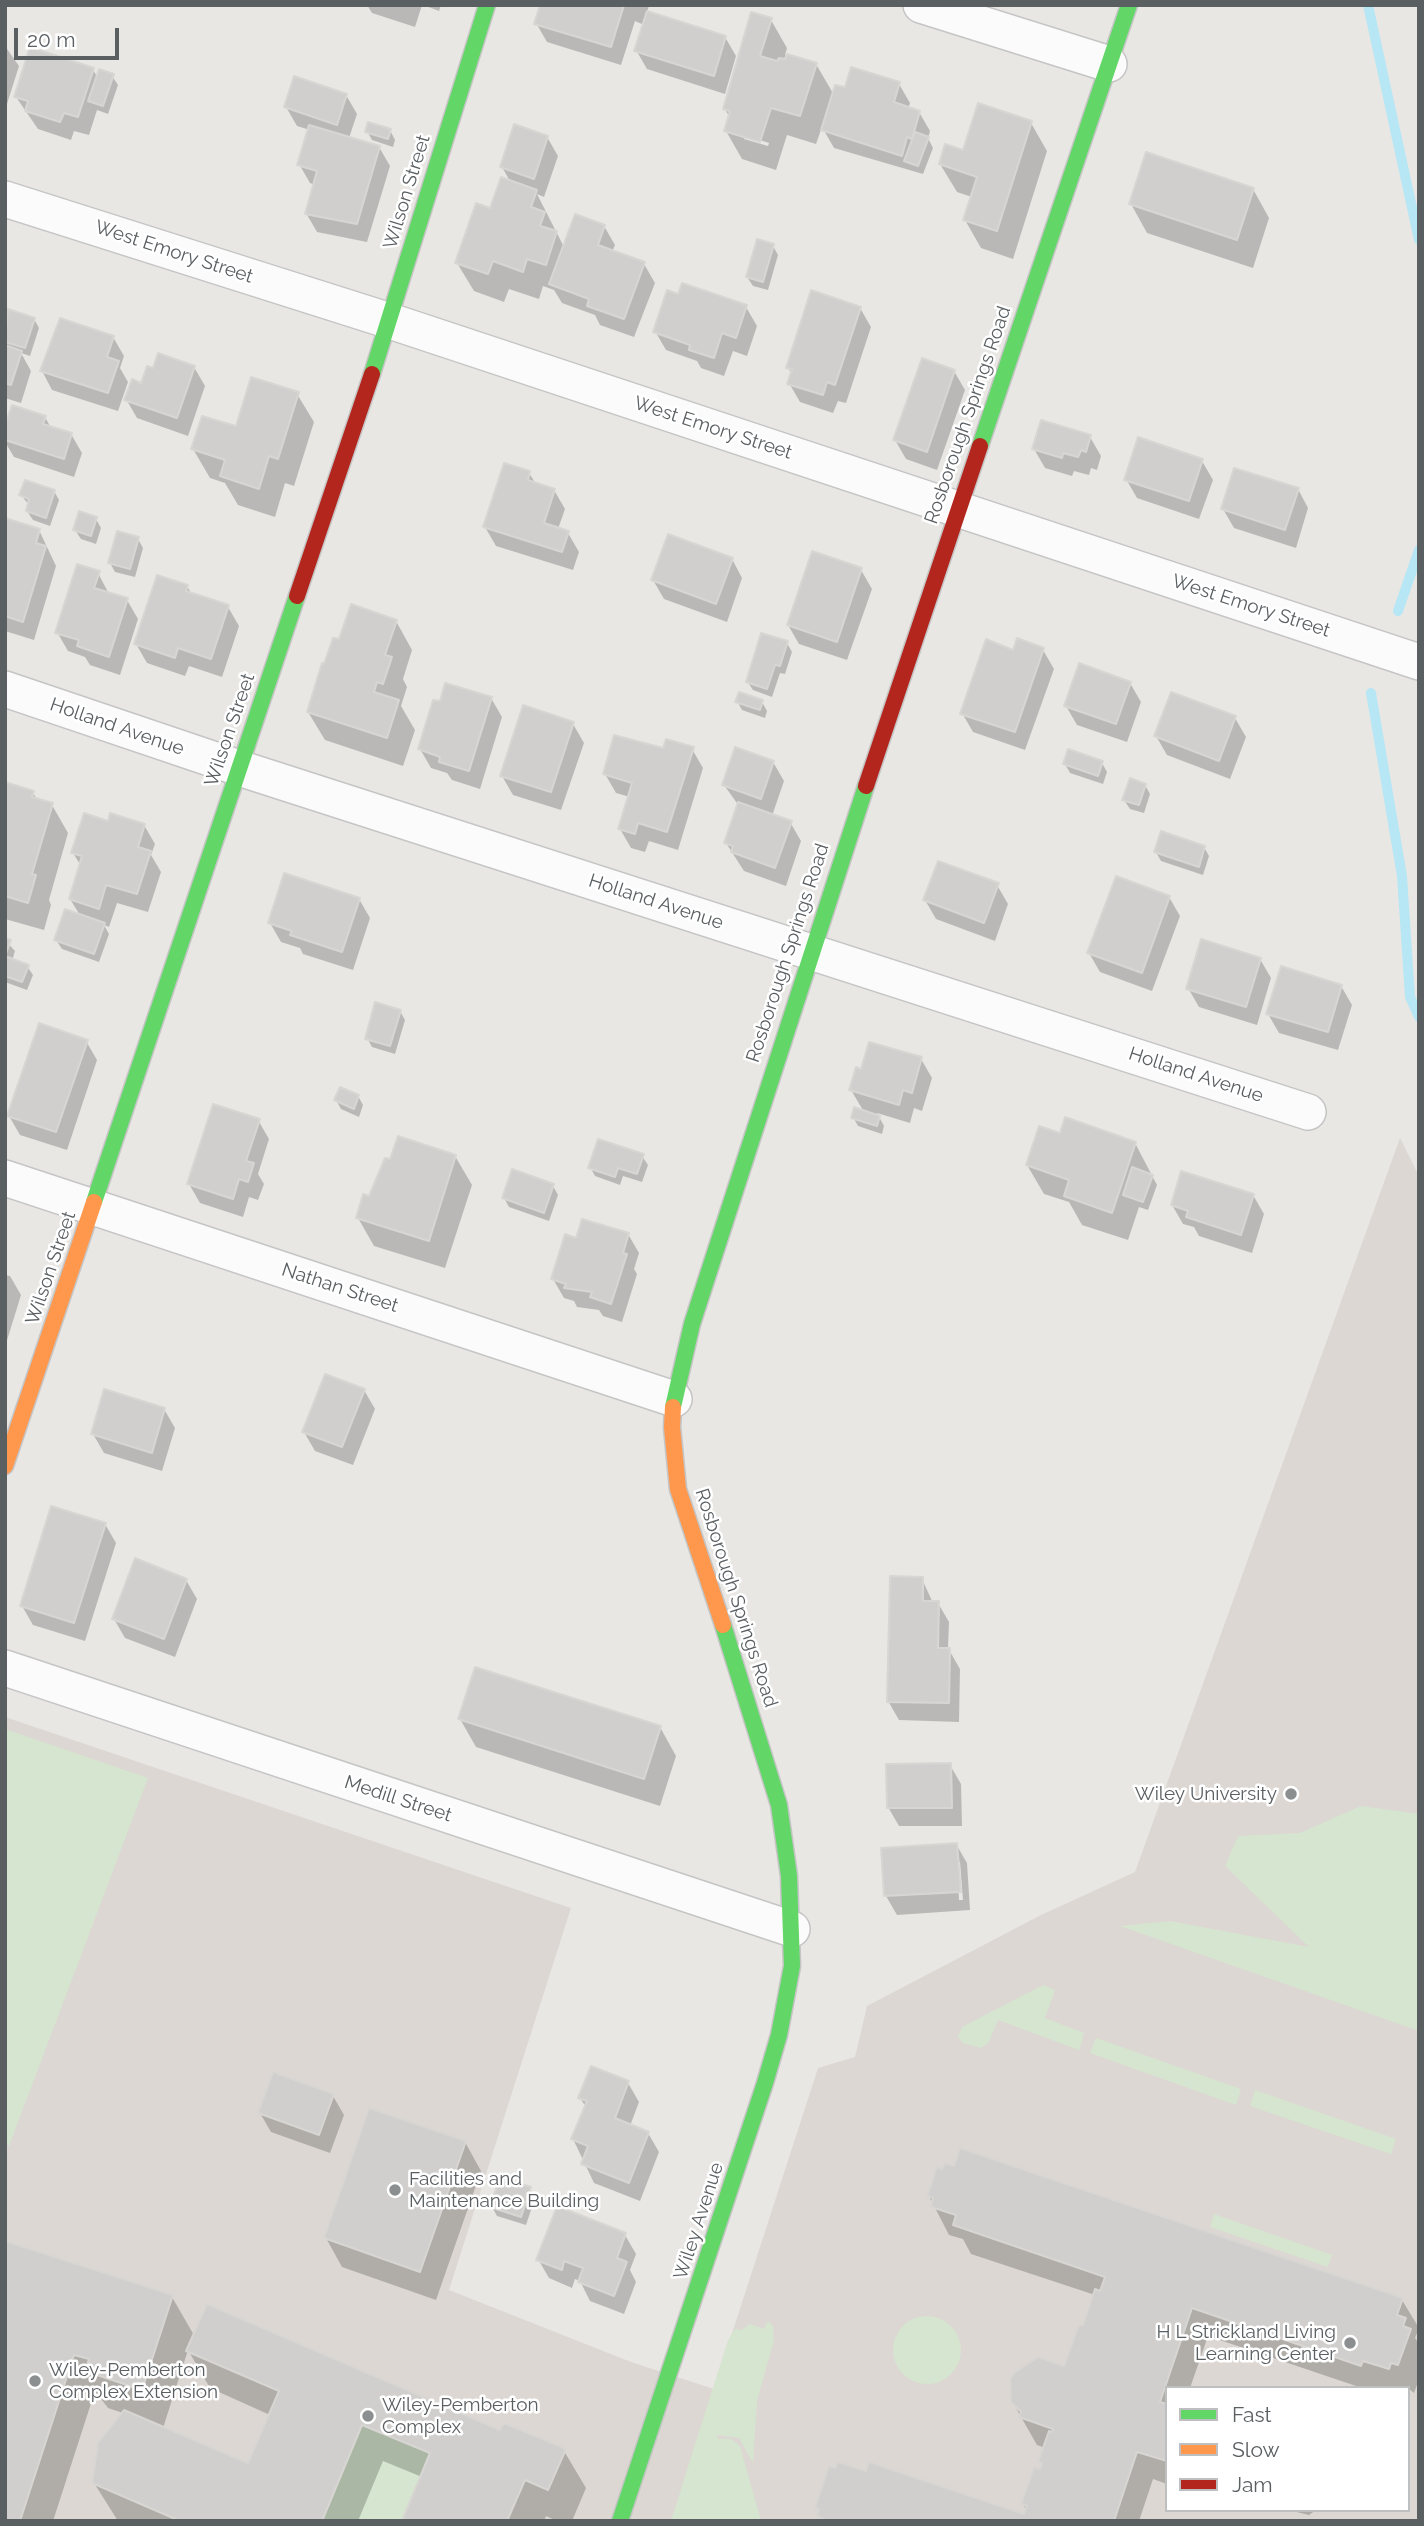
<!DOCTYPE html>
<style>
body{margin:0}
#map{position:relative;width:1424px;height:2526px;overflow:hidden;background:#e9e7e4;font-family:Raleway,sans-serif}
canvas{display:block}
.frame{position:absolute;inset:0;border:7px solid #5a5f62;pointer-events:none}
.legend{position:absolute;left:1165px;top:2386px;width:245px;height:126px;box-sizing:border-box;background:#fff;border:2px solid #bdbfc0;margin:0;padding:9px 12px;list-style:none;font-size:21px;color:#5a5f62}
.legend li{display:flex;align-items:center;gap:14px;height:35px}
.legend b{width:35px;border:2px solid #bdbfc0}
.scale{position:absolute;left:14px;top:28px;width:105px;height:32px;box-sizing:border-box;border:4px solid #5a5f62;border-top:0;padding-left:9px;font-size:21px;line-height:24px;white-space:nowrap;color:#5a5f62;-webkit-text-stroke:5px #fff;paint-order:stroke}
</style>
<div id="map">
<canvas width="1424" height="2526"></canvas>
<div class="frame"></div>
<ul class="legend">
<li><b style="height:9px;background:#63d668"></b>Fast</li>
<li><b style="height:9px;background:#ff974d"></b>Slow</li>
<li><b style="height:9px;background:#b3261e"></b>Jam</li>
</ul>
<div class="scale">20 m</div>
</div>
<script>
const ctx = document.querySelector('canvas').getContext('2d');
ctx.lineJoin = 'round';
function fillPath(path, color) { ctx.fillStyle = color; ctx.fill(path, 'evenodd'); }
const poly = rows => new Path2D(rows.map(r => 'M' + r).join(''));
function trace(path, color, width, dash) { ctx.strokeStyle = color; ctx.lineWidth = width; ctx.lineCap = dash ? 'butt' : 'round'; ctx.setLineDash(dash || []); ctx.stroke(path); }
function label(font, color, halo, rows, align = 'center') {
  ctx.font = font + ' Raleway,sans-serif'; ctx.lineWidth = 5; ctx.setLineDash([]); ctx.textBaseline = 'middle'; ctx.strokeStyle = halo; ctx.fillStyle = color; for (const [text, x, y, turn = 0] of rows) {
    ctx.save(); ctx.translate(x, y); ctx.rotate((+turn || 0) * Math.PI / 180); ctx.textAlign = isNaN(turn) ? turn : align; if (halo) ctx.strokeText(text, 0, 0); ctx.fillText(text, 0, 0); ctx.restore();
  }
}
fillPath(poly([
 [1400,1138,1419,1176,1419,2521,5,2521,5,1717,571,1908,449,2290,631,2362,714,2389,818,2068,855,2057,867,2006,1041,1915,1135,1872],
 [1167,2388,1408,2388,1408,2510,1167,2510]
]), '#dcd7d3');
fillPath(poly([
 [5,1729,148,1778,9,2146,5,2144],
 [1361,1806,1419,1814,1419,2031,1120,1926,1170,1921,1309,1947,1225,1866,1238,1836,1300,1833],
 [1043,1985,1055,1990,1045,2018,1084,2033,1079,2050,998,2020,989,2042,981,2048,963,2043,958,2037,962,2027],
 [1096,2038,1241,2089,1236,2105,1090,2053],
 [1255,2090,1396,2139,1391,2154,1250,2106],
 [1214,2214,1332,2255,1328,2267,1210,2227],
 '893 2350a34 34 0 1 1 68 0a34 34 0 1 1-68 0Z',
 [768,2321,773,2326,774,2340,757,2401,753,2463,739,2438,717,2435,718,2439,731,2439,740,2446,761,2521,671,2521,728,2340,735,2329,741,2330,750,2324,764,2329],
 [362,2425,430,2453,402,2521,322,2521]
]), '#d6e5cf');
fillPath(poly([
 [367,5,422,5,415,27,372,13],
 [423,5,441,5,439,11],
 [542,5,649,5,647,13,725,37,736,56,725,94,647,69,636,50,644,25,635,21,621,65,547,42,536,23],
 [771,20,787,48,785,55,816,64,834,95,846,89,899,84,910,103,908,109,919,112,930,131,928,138,933,148,923,174,834,148,822,127,816,144,787,135,776,170,742,159,726,131,730,118,725,109],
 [744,135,769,143,768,146,744,139],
 [5,46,19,66,7,104,5,103],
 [93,70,98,78,112,76,118,85,108,114,97,110,89,135,74,131,71,140,38,129,16,97],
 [346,95,357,114,349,138,379,147,390,166,367,242,317,232,306,213,315,185,310,183,299,164,310,130,297,126,286,107],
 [1031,123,1047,151,1013,259,981,248,965,220,972,197,957,192,940,164],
 [390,130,395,140,393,147,372,140,367,131],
 [547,137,558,156,544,197,537,194,564,247,604,226,615,245,612,252,644,264,655,283,634,337,600,325,595,315,562,303,554,290,543,286,539,299,509,289,504,302,474,291,457,263,511,183,502,167],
 [1253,189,1269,218,1253,268,1147,233,1131,204],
 [773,246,778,255,768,290,753,286,747,277],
 [5,306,8,311,34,319,39,328,30,356,21,353,31,371,21,403,5,398],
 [746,307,757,326,747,356,733,351,724,376,701,368,697,361,666,350,655,331],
 [860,308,871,327,846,403,838,401,833,413,800,402,789,383,792,375,788,367],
 [52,337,113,337,124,356,120,368,128,382,118,411,52,390,42,371],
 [194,367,205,386,188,436,137,418,126,399,142,385],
 [954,371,965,390,937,470,906,459,895,440],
 [297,394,314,422,294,486,285,483,275,517,238,505,225,483,210,478,193,449],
 [45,417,51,428,71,434,82,453,74,477,14,457,5,442,5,430],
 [1090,437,1101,456,1097,470,1091,468,1089,475,1074,471,1072,476,1045,468,1034,449],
 [1202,461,1213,480,1199,519,1137,498,1126,479],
 [529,473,536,484,554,490,565,509,558,529,568,533,579,552,573,570,496,546,485,527],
 [1298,489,1308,508,1296,548,1234,528,1223,509],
 [54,491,59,500,50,526,33,520,27,511,29,505,21,495],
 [96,519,101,528,96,544,81,539,75,530],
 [5,520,39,530,56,566,34,640,5,631],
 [138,539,143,548,135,577,115,572,110,563],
 [732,559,742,578,727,622,664,599,653,580],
 [861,570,872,589,847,660,799,644,788,625],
 [98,573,109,594,127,600,138,619,120,675,90,665,85,657,68,651,57,632],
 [187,586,192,595,228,607,239,626,222,677,189,666,185,676,147,663,136,644],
 [396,621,412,650,403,679,407,687,401,706,415,730,403,766,325,740,308,712,340,642],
 [787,643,792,652,785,674,780,673,772,697,753,690,747,681],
 [1043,650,1054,669,1025,750,973,732,962,713,1015,652],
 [1130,683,1141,702,1127,742,1077,725,1066,706],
 [491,698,502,717,480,789,452,780,447,773,431,768,420,749],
 [737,701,762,702,767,711,765,718,742,710],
 [1235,718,1246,737,1230,779,1167,755,1156,736],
 [573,724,584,743,561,810,513,795,502,776],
 [692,749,703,768,678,850,649,841,645,852,631,848,620,829,630,797,616,793,605,774,664,751],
 [773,762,784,781,772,816,790,822,801,841,786,886,744,871,726,843,739,806,724,785],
 [1102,763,1107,772,1103,784,1070,773,1065,764],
 [5,784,33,793,38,801,52,805,68,833,49,900,51,905,44,930,5,919],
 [1145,785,1150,794,1144,813,1130,809,1124,800],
 [109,823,144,825,155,844,151,855,161,872,148,912,117,903,109,927,104,925,109,934,99,962,62,949,56,940,81,917,70,899,81,866,73,853],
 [1204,847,1209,856,1203,875,1161,861,1156,852],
 [997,885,1008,904,995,941,936,919,925,900],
 [1169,897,1180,916,1152,991,1100,972,1089,953],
 [359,899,370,918,353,970,303,954,300,948,281,942,270,923],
 [5,940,15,951,12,961,27,966,33,975,27,990,5,982],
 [1260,959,1271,978,1257,1025,1199,1007,1188,988],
 [1341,986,1352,1005,1338,1050,1279,1033,1268,1014],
 [400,1011,405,1020,395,1054,372,1047,367,1038],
 [86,1041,97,1060,67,1150,20,1135,9,1116],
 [921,1059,932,1078,922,1111,914,1108,910,1123,877,1113,884,1126,882,1134,858,1126,853,1117,864,1112,851,1090,862,1071],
 [358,1096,363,1105,359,1117,341,1109,336,1100],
 [258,1120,269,1139,258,1174,264,1184,258,1200,249,1197,243,1217,200,1203,189,1184],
 [1061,1135,1135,1143,1157,1185,1148,1210,1139,1207,1128,1240,1082,1225,1069,1202,1044,1194,1027,1165],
 [455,1156,472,1185,445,1268,374,1246,358,1218,370,1198],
 [642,1156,648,1165,642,1182,623,1176,620,1185,595,1176,590,1167],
 [553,1186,558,1195,549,1221,509,1207,504,1198],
 [1253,1195,1264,1214,1252,1253,1199,1236,1194,1227,1183,1224,1172,1205],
 [628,1234,639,1253,634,1269,637,1274,622,1322,603,1316,599,1310,577,1307,574,1301,564,1298,553,1279,577,1240],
 [5,1275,10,1276,21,1295,5,1347],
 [364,1390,375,1409,353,1465,315,1451,304,1432],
 [164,1409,175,1428,162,1471,104,1453,93,1434],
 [105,1524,116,1543,85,1641,33,1625,22,1606],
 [922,1579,933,1603,938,1603,949,1622,948,1648,960,1669,959,1722,899,1720,888,1701],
 [186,1580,197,1599,175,1657,125,1638,114,1619],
 [460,1719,660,1727,676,1756,660,1806,476,1747],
 [950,1765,961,1784,962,1826,899,1826,888,1807],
 [956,1844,967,1863,970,1910,897,1915,886,1896],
 [957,1862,960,1862,963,1900,959,1900],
 [628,2083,639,2102,630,2126,648,2133,659,2152,640,2201,594,2183,573,2139,586,2107,580,2098],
 [333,2096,344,2115,330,2153,271,2132,260,2113],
 [465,2142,481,2171,436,2300,342,2267,326,2238],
 [530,2189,535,2198,526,2225,497,2216,492,2207],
 [929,2196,1402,2300,1419,2328,1415,2338,1419,2344,1419,2379,1414,2393,1408,2388,1362,2388,1208,2336,1190,2388,1167,2388,1167,2484,1153,2479,1139,2521,822,2521,817,2508,1026,2517,1027,2511,1023,2504,1043,2465,1040,2461,1045,2448,1037,2445,1012,2401,1065,2368,1095,2295,971,2254,963,2239,949,2235],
 [625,2235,636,2254,630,2270,636,2282,624,2314,590,2301,580,2281,575,2279,572,2288,549,2278,538,2259],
 [5,2243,172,2297,195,2337,564,2451,586,2488,572,2521,557,2521,546,2516,544,2521,404,2521,422,2477,383,2461,358,2521,118,2521,94,2483,123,2413,108,2408,95,2391,53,2521,5,2521],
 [188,2350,210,2388,270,2415,249,2466,163,2428],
 [1288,2510,1316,2510,1309,2515]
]), '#0003');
trace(poly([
 [1368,5,1419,240],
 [1398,611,1419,550],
 [1371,693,1402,876,1410,997,1419,1017]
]), '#b7e6f4', 10);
const building = poly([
 [540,5,624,5,611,47,534,24,540,5],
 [647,11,726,36,714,76,634,51,647,11],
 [751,12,772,18,760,56,777,61,779,58,785,59,787,54,817,63,800,116,771,108,760,142,724,131,730,111,723,109,751,12],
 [30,47,94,68,78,117,64,113,60,122,25,111,28,101,14,97,30,47],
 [851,67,900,82,894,102,920,111,912,139,907,137,902,156,821,130,835,85,845,87,851,67],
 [99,69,114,74,103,106,88,101,99,69],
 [294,76,347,94,337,125,284,107,294,76],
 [978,103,1032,121,997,231,963,220,977,177,939,164,945,144,963,150,978,103],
 [368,122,391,129,388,139,365,132,368,122],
 [514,124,548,136,534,179,500,167,514,124],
 [309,125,380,146,357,224,305,214,317,171,297,165,309,125],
 [915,132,929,137,918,166,904,161,915,132],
 [1146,152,1254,188,1237,240,1129,204,1146,152],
 [501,177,537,190,531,207,545,212,540,226,557,231,546,265,527,259,523,272,493,261,488,274,455,263,476,203,490,208,501,177],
 [575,214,605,225,598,245,645,262,624,319,587,306,589,299,549,284,575,214],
 [757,239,774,244,763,282,746,277,757,239],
 [682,283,747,305,736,338,722,333,714,358,689,350,690,345,653,332,667,290,678,294,682,283],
 [811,290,861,307,835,385,827,382,823,395,787,384,792,369,786,368,811,290],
 [8,309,35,318,25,348,5,342,8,309],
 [60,318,114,336,107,357,119,361,108,393,40,371,60,318],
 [5,345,22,351,11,385,5,383,5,345],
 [158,353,195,366,177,418,124,400,132,379,141,383,147,366,153,368,158,353],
 [922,358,955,370,927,452,893,440,922,358],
 [251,377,299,392,278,459,269,456,259,489,220,476,225,460,191,449,202,416,236,426,251,377],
 [12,405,46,416,43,424,72,433,64,459,5,440,5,425,12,405],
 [1041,420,1091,435,1086,452,1081,450,1078,457,1063,453,1062,458,1032,449,1041,420],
 [1138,437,1203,459,1189,501,1124,480,1138,437],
 [504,463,530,471,528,480,555,489,544,523,569,531,562,552,483,527,504,463],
 [1234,468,1299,488,1285,530,1221,509,1234,468],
 [25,480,55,490,46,518,26,511,29,499,19,495,25,480],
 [79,511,97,517,91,536,73,530,79,511],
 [5,518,40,529,36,543,46,546,23,622,5,616,5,518],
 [117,531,139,537,130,569,108,563,117,531],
 [668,534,733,558,716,604,651,580,668,534],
 [812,551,862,568,837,642,787,625,812,551],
 [77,564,100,571,94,588,128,598,109,657,77,646,79,640,55,633,77,564],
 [157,575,188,585,186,591,229,605,211,659,178,648,175,658,134,644,157,575],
 [351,604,397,620,385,655,392,657,383,684,377,682,374,692,399,700,387,738,307,712,322,663,324,664,333,638,339,639,351,604],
 [761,633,788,641,780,666,775,665,767,689,746,682,761,633],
 [1017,638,1044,648,1015,732,960,714,986,639,1013,650,1017,638],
 [1079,663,1131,682,1116,724,1064,706,1079,663],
 [445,683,492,697,469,771,439,762,440,757,418,749,433,700,440,701,445,683],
 [739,692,763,700,760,710,735,702,739,692],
 [1171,692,1236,716,1219,761,1154,736,1171,692],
 [523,705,574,722,551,792,500,776,523,705],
 [614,735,663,748,666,739,694,747,667,832,638,823,635,834,618,829,632,783,603,774,614,735],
 [735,747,774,761,761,799,722,785,735,747],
 [1068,749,1103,761,1098,776,1063,764,1068,749],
 [1130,778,1146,784,1139,805,1122,800,1130,778],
 [5,782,34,791,32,797,53,803,32,874,36,875,28,903,5,896,5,782],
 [738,802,792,821,775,868,731,852,733,846,724,843,738,802],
 [84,813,108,821,110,813,145,824,138,847,151,851,137,894,106,885,99,909,69,899,82,856,71,853,84,813],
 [1161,831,1205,846,1199,867,1154,852,1161,831],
 [938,861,999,883,984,923,923,900,938,861],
 [284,873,360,898,342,952,290,935,292,931,268,923,284,873],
 [1116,876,1170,896,1142,973,1087,953,1116,876],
 [65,909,105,923,94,954,54,940,65,909],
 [5,938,11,940,5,956,29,965,22,982,5,976,5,938],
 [1201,939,1261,958,1246,1007,1186,989,1201,939],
 [1281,966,1342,985,1328,1032,1266,1014,1281,966],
 [375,1002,401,1010,390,1046,365,1039,375,1002],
 [39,1023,88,1040,56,1132,7,1116,39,1023],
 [869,1042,922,1057,912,1093,903,1090,899,1105,849,1090,856,1067,861,1069,869,1042],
 [340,1087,359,1095,354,1109,334,1100,340,1087],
 [213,1104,260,1119,246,1161,254,1163,248,1182,239,1179,233,1199,187,1184,213,1104],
 [854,1107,880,1116,877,1126,851,1118,854,1107],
 [1065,1117,1136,1142,1112,1213,1064,1196,1069,1180,1026,1165,1039,1126,1060,1133,1065,1117],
 [398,1136,456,1155,429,1241,356,1218,363,1194,369,1196,385,1158,390,1159,398,1136],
 [598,1139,644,1154,637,1174,618,1168,615,1177,588,1168,598,1139],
 [1132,1167,1153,1175,1143,1202,1123,1195,1132,1167],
 [512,1169,554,1184,544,1213,502,1198,512,1169],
 [1181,1171,1254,1194,1241,1235,1186,1217,1188,1211,1171,1205,1181,1171],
 [582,1219,629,1233,623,1253,627,1254,611,1304,590,1297,592,1292,564,1288,566,1284,551,1279,565,1234,576,1238,582,1219],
 [325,1374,365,1389,342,1447,302,1432,325,1374],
 [104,1389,165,1408,152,1453,91,1434,104,1389],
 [51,1506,106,1523,74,1623,20,1606,51,1506],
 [135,1558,187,1579,164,1639,112,1619,135,1558],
 [890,1576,923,1577,923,1601,939,1601,938,1648,950,1648,949,1703,887,1702,890,1576],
 [475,1667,661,1726,644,1779,458,1719,475,1667],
 [951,1763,952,1808,887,1808,886,1764,951,1763],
 [957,1843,961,1892,884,1896,881,1848,957,1843],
 [591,2066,629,2081,615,2118,649,2132,629,2183,581,2164,588,2146,571,2139,587,2101,578,2098,591,2066],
 [273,2072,334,2094,319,2135,258,2113,273,2072],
 [369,2108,466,2141,420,2272,324,2238,369,2108],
 [960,2148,1403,2298,1397,2315,1406,2318,1403,2326,1411,2329,1398,2365,1391,2363,1389,2369,1363,2361,1361,2366,1192,2308,1160,2402,1167,2404,1167,2461,1137,2452,1114,2521,827,2521,817,2516,819,2509,815,2508,829,2466,835,2468,838,2462,866,2471,869,2462,1024,2514,1027,2506,1021,2504,1034,2467,1040,2469,1042,2463,1038,2462,1049,2431,1052,2432,1053,2429,1019,2417,1021,2412,1011,2402,1010,2380,1014,2373,1038,2357,1064,2366,1079,2325,1083,2325,1095,2289,1100,2291,1105,2277,953,2225,956,2215,931,2207,933,2198,927,2196,937,2167,942,2169,945,2163,954,2166,960,2148],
 [500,2177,531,2187,521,2217,490,2207,500,2177],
 [557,2206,626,2233,617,2258,627,2262,614,2296,578,2282,583,2268,564,2261,562,2270,536,2260,557,2206],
 [5,2241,173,2295,142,2390,85,2371,89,2359,74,2355,20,2521,5,2521,5,2241],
 [207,2304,500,2430,504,2423,566,2449,548,2490,525,2480,507,2521,402,2521,430,2453,362,2425,322,2521,180,2521,92,2483,98,2443,124,2410,248,2463,279,2391,186,2351,207,2304]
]);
fillPath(building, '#d1cfce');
trace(building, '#d8d6d3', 2);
const street = poly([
 [921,5,1109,64],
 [5,199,390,321,1419,662],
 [5,689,239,768,1308,1112],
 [5,1178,674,1399],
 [5,1668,792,1929]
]);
const fast = poly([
 [372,374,487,5],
 [980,446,1129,5],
 [94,1202,297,596],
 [673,1407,692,1324,866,786],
 [620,2521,765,2083,779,2035,792,1966,789,1876,779,1805,723,1625]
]);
const slow = poly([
 [673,1407,672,1427,678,1489,723,1625],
 [5,1466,94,1202]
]);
const jam = poly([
 [297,596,372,374],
 [866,786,980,446]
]);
trace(street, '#c5c5c5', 38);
trace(fast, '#c5c5c5', 19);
trace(slow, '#c5c5c5', 19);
trace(jam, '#c5c5c5', 19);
trace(street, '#fcfbfb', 35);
trace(fast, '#63d668', 16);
trace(slow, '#ff974d', 16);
trace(jam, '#b3261e', 16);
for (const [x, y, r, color] of [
 [1291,1794,7,"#8c8f90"],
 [395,2190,7,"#8c8f90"],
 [1350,2343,7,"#8c8f90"],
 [35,2381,7,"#8c8f90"],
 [368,2416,7,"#8c8f90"]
]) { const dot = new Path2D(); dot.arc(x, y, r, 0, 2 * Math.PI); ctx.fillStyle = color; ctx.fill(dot); trace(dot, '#fff', 2.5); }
label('19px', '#5a5f62', '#fff', [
 ["Wilson Street",407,192,-73],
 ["West Emory Street",174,252,18],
 ["Rosborough Springs Road",968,415,-71],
 ["West Emory Street",713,428,18],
 ["West Emory Street",1251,606,18],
 ["Holland Avenue",117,727,19],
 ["Wilson Street",230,730,-71],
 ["Holland Avenue",656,902,18],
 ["Rosborough Springs Road",788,953,-72],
 ["Holland Avenue",1196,1075,18],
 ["Wilson Street",51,1268,-71],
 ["Nathan Street",340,1288,18],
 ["Rosborough Springs Road",736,1598,72],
 ["Medill Street",398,1799,18],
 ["Wiley Avenue",699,2221,-72]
]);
label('19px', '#5a5f62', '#fff', [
 ["Wiley University",1277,1794,"right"],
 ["Facilities and",409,2179],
 ["Maintenance Building",409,2201],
 ["H L Strickland Living",1336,2332,"right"],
 ["Learning Center",1336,2354,"right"],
 ["Wiley-Pemberton",49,2370],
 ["Complex Extension",49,2392],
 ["Wiley-Pemberton",382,2405],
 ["Complex",382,2427]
], 'left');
</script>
